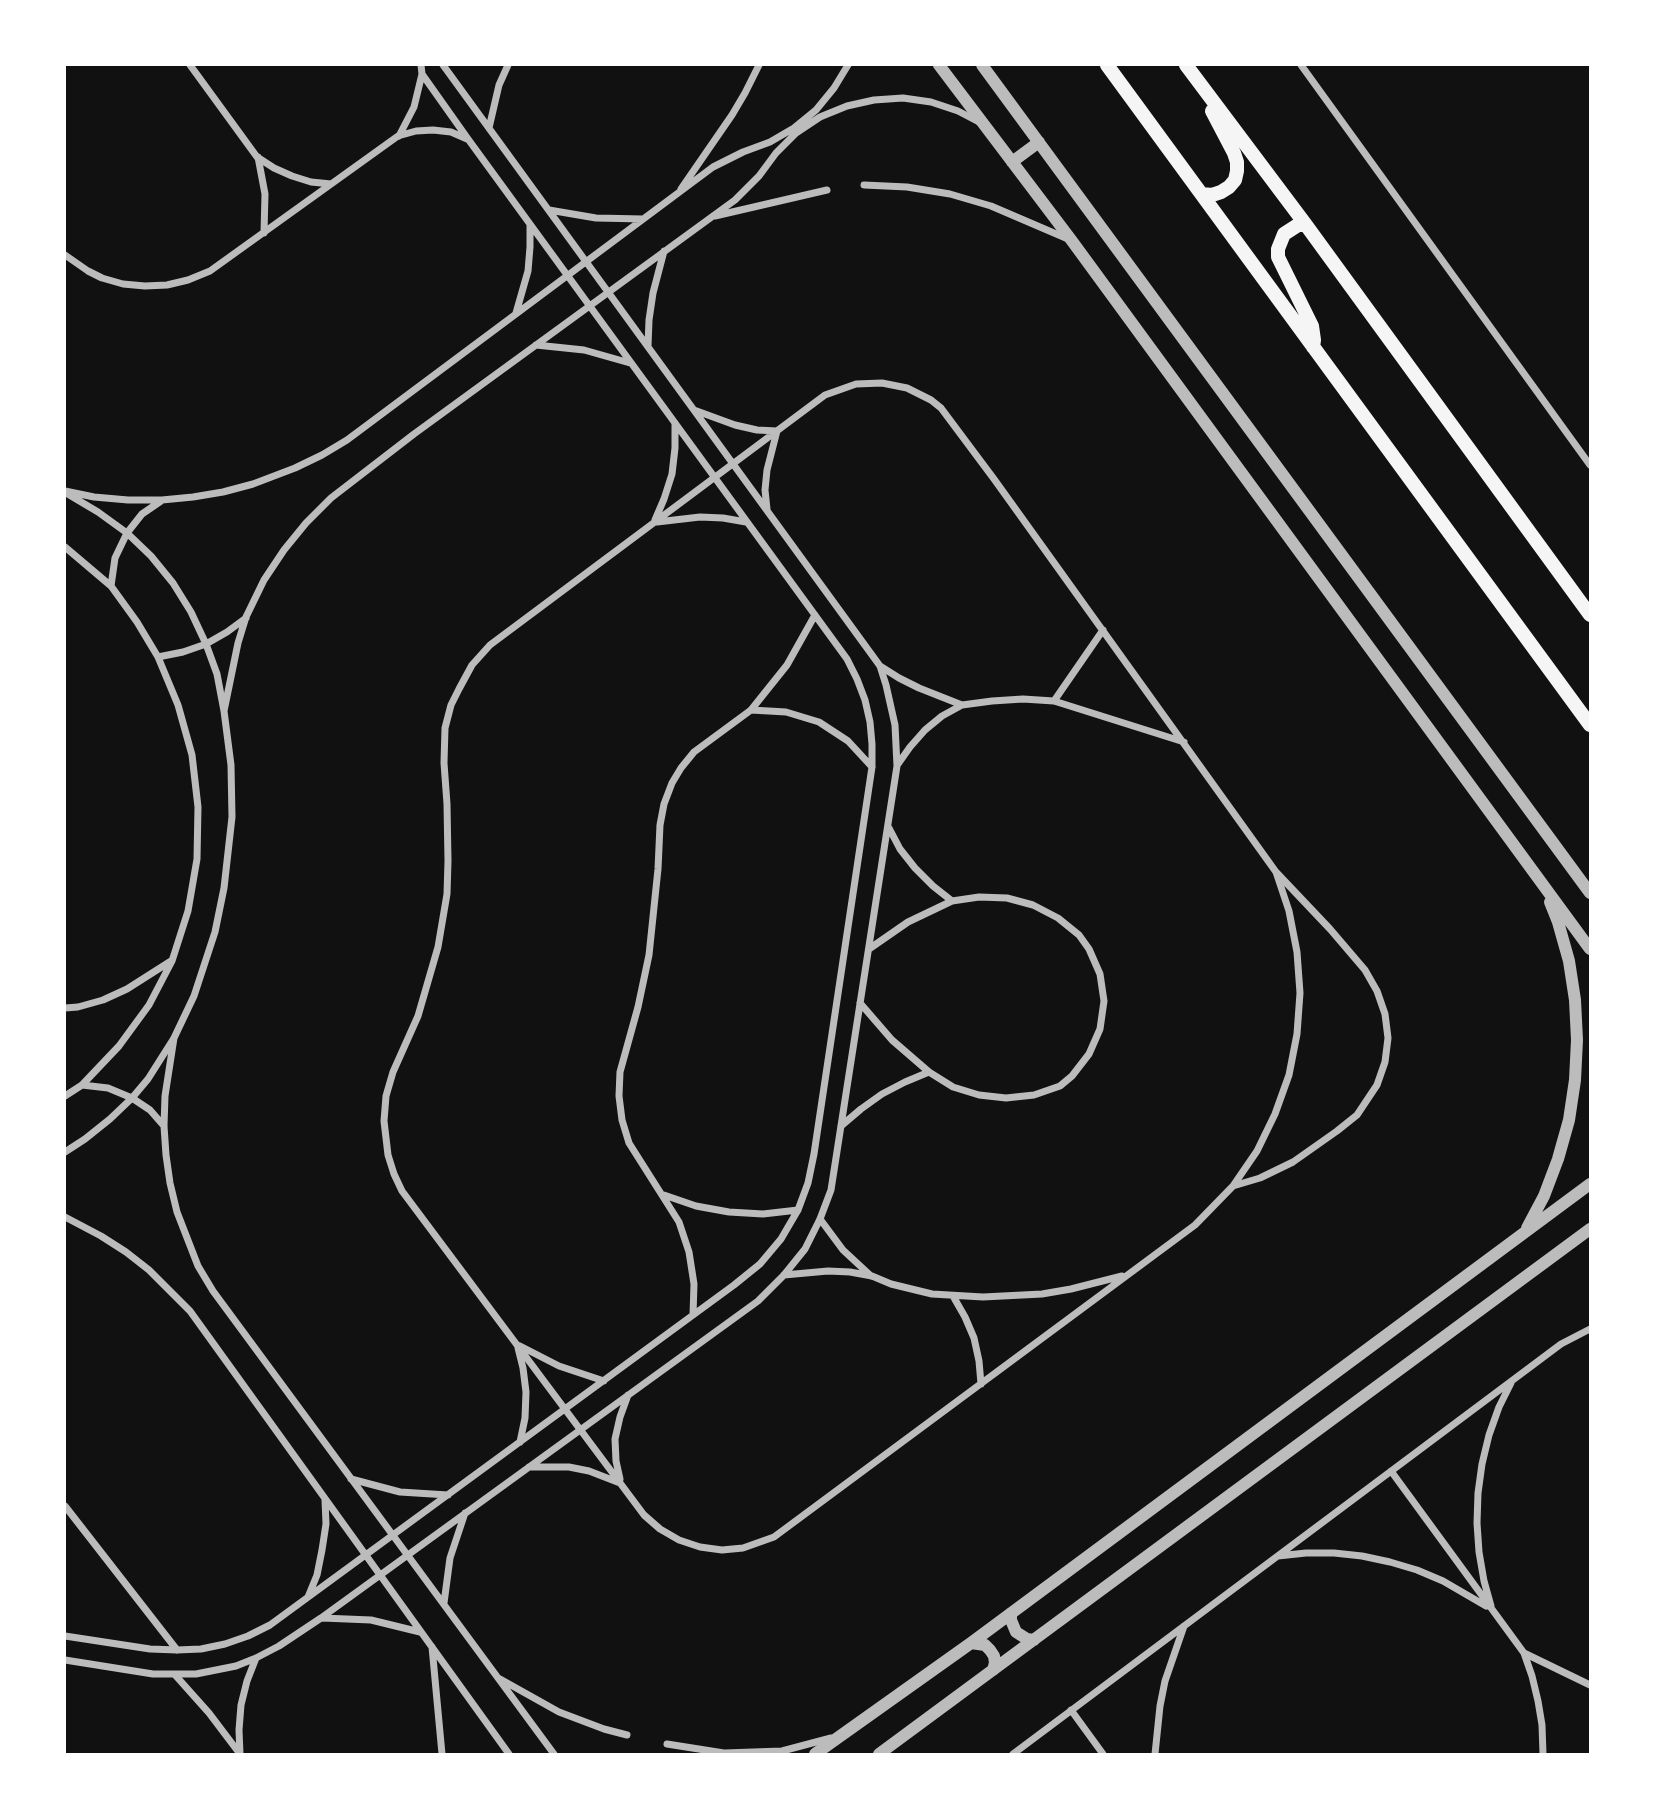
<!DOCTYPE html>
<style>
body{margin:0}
#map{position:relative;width:1655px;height:1819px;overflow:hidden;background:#111;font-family:"Crimson Pro",serif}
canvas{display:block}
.frame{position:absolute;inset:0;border:66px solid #fff;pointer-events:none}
</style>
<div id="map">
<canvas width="1655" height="1819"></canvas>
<div class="frame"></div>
</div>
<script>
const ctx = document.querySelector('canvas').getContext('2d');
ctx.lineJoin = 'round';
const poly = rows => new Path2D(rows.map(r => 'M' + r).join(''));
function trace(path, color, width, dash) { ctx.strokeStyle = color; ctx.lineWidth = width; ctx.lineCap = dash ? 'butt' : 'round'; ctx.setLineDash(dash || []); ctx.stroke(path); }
trace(poly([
 [190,65,257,157,274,168,292,176,311,182,331,184],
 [1301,65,1590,465],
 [489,128,499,85,508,65],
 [399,136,414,107,422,74],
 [258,157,265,194,264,233],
 [864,185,907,187,950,194,991,206,1068,239],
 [681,189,732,115,745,93,759,65],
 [549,210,596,218,643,219],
 [715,216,827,190],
 [65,255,88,271,102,278,123,284,145,286,167,285,188,280,210,271,398,136,416,131,433,130,451,132,467,139],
 [516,313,528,271,530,247,530,225],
 [536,345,584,350,630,363],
 [648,346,649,320,653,293,664,251],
 [694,410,735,425,757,430,777,431,767,470,765,490,767,509],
 [65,491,94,497,128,500,162,500,193,497,223,492,253,484,295,468,322,455,347,440,713,167,743,152,770,142,794,128,816,110,834,88,848,65],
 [655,520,664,499,672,474,675,448,675,423],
 [657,522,700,517,723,518,746,522],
 [65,547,111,586,137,622,158,657,178,705,192,755,198,807,197,859,188,911,172,961,149,1005,119,1046,82,1085,65,1096],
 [111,586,115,558,127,533,142,514,161,501],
 [158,657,183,652,206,644,227,632,246,618],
 [880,666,899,678,919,688,962,705],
 [1054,701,1103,630],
 [751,710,786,712,819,722,848,741,872,767],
 [224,711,238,643,246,617,264,580,284,550,306,523,331,498,414,434,735,200,759,176,776,153,796,133,820,117,847,106,874,100,903,98,931,102,958,111,979,122],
 [898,764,910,747,925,730,942,716,962,705,992,701,1023,699,1054,701,1184,742],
 [889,828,900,849,915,868,933,886,952,901],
 [860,1003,892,1040,929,1072,953,1087,979,1095,1006,1098,1034,1095,1060,1086,1072,1076,1089,1054,1100,1029,1104,1001,1100,974,1089,949,1079,935,1058,918,1033,905,1007,898,979,897,952,901,908,922,869,949],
 [65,1008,78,1007,103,1000,127,989,171,961],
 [174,1038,165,1096,164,1126,166,1155,170,1183,177,1212,198,1266,213,1291,554,1754],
 [82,1085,108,1088,132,1098,150,1110,164,1126],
 [841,1126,861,1109,882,1094,905,1082,929,1072],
 [65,1152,85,1139,110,1119,132,1098,148,1079,174,1038,194,996,215,932,224,888,232,817,231,765,224,711,217,674,206,644,191,612,173,583,151,556,127,533,98,512,66,493],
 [1233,1186,1257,1151,1275,1114,1289,1075,1297,1034,1300,993,1297,952,1289,911,1276,872,994,479,941,408,931,400,907,388,882,383,856,384,825,395,490,645,472,665,459,689,451,705,445,728,444,763,447,804,448,861,447,894,438,947,418,1016,393,1072,386,1096,384,1121,388,1155,394,1174,402,1191,644,1515,660,1529,679,1540,700,1547,722,1550,743,1548,774,1537,1195,1225,1233,1186,1260,1178,1293,1162,1337,1131,1357,1115,1377,1085,1385,1062,1388,1038,1385,1014,1377,991,1365,970,1330,929,1276,872],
 [664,1195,696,1206,729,1212,763,1214,798,1210],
 [65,1217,101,1236,126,1252,149,1270,190,1311,509,1754],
 [820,1219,843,1250,871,1276],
 [784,1275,828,1271,850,1272,872,1276,891,1284,932,1294,983,1297,1042,1294,1071,1289,1122,1276],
 [953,1296,965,1317,974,1338,979,1361,981,1384],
 [693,1315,694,1284,689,1252,679,1222,629,1143,622,1120,619,1096,620,1072,638,1007,649,955,658,869,660,825,664,804,672,783,681,768,694,752,751,710,787,665,815,615],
 [520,1346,559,1366,604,1381],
 [518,1348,523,1368,526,1392,525,1418,520,1442],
 [529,1467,569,1467,589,1471,620,1483],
 [1391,1471,1524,1653,1590,1685],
 [351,1479,400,1492,448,1495],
 [620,1479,616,1461,615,1439,620,1417,628,1395],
 [65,1506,177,1650],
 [1278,1556,1306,1553,1334,1553,1362,1556,1390,1562,1417,1570,1443,1581,1486,1606],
 [308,1597,317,1575,322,1550,326,1524,325,1500],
 [444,1603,450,1558,465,1513],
 [1491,1606,1484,1581,1479,1552,1477,1523,1478,1493,1482,1464,1489,1435,1499,1407,1511,1383],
 [322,1618,371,1620,420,1632],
 [65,1636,150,1649,177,1650,201,1649,225,1644,248,1636,270,1625,734,1285,760,1264,781,1239,798,1210,808,1183,814,1154,872,767,872,744,870,722,865,700,857,679,847,659,468,139,422,74,421,65],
 [432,1647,442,1754],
 [1524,1653,1532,1676,1538,1701,1542,1725,1543,1754],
 [65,1660,153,1674,196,1674,236,1666,256,1658,279,1646,321,1618,758,1301,784,1275,805,1249,820,1219,831,1190,897,766,895,725,886,685,880,666,443,65],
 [176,1676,209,1713,240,1754],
 [500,1679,559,1712,604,1729,627,1735],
 [1071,1710,1103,1754],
 [667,1744,724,1753,782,1751,831,1738],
 [240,1754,239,1730,241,1705,247,1681,256,1658],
 [1013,1754,1561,1344,1590,1329],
 [1155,1754,1160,1706,1165,1681,1184,1626]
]), '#bcbcbc', 7);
trace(poly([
 [939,65,1072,241,1590,949],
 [982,65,1590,893],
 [1012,162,1039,142],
 [1527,1228,1544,1196,1558,1159,1569,1120,1575,1080,1577,1040,1575,1000,1569,961,1558,922,1550,902],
 [1011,1613,1011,1620,1016,1632,1027,1639,1034,1640],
 [971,1643,985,1645,990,1650,994,1656,995,1663,993,1670],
 [815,1754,971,1643,1590,1184],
 [879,1754,1590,1229]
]), '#bcbcbc', 12);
trace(poly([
 [1107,65,1590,725],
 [1186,65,1306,225,1590,615],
 [1202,194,1212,195,1221,192,1229,187,1235,180,1237,171,1237,162,1234,153,1212,111],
 [1306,225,1298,225,1284,234,1278,249,1278,257,1312,326,1314,340,1313,347]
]), '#f5f5f5', 14);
</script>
